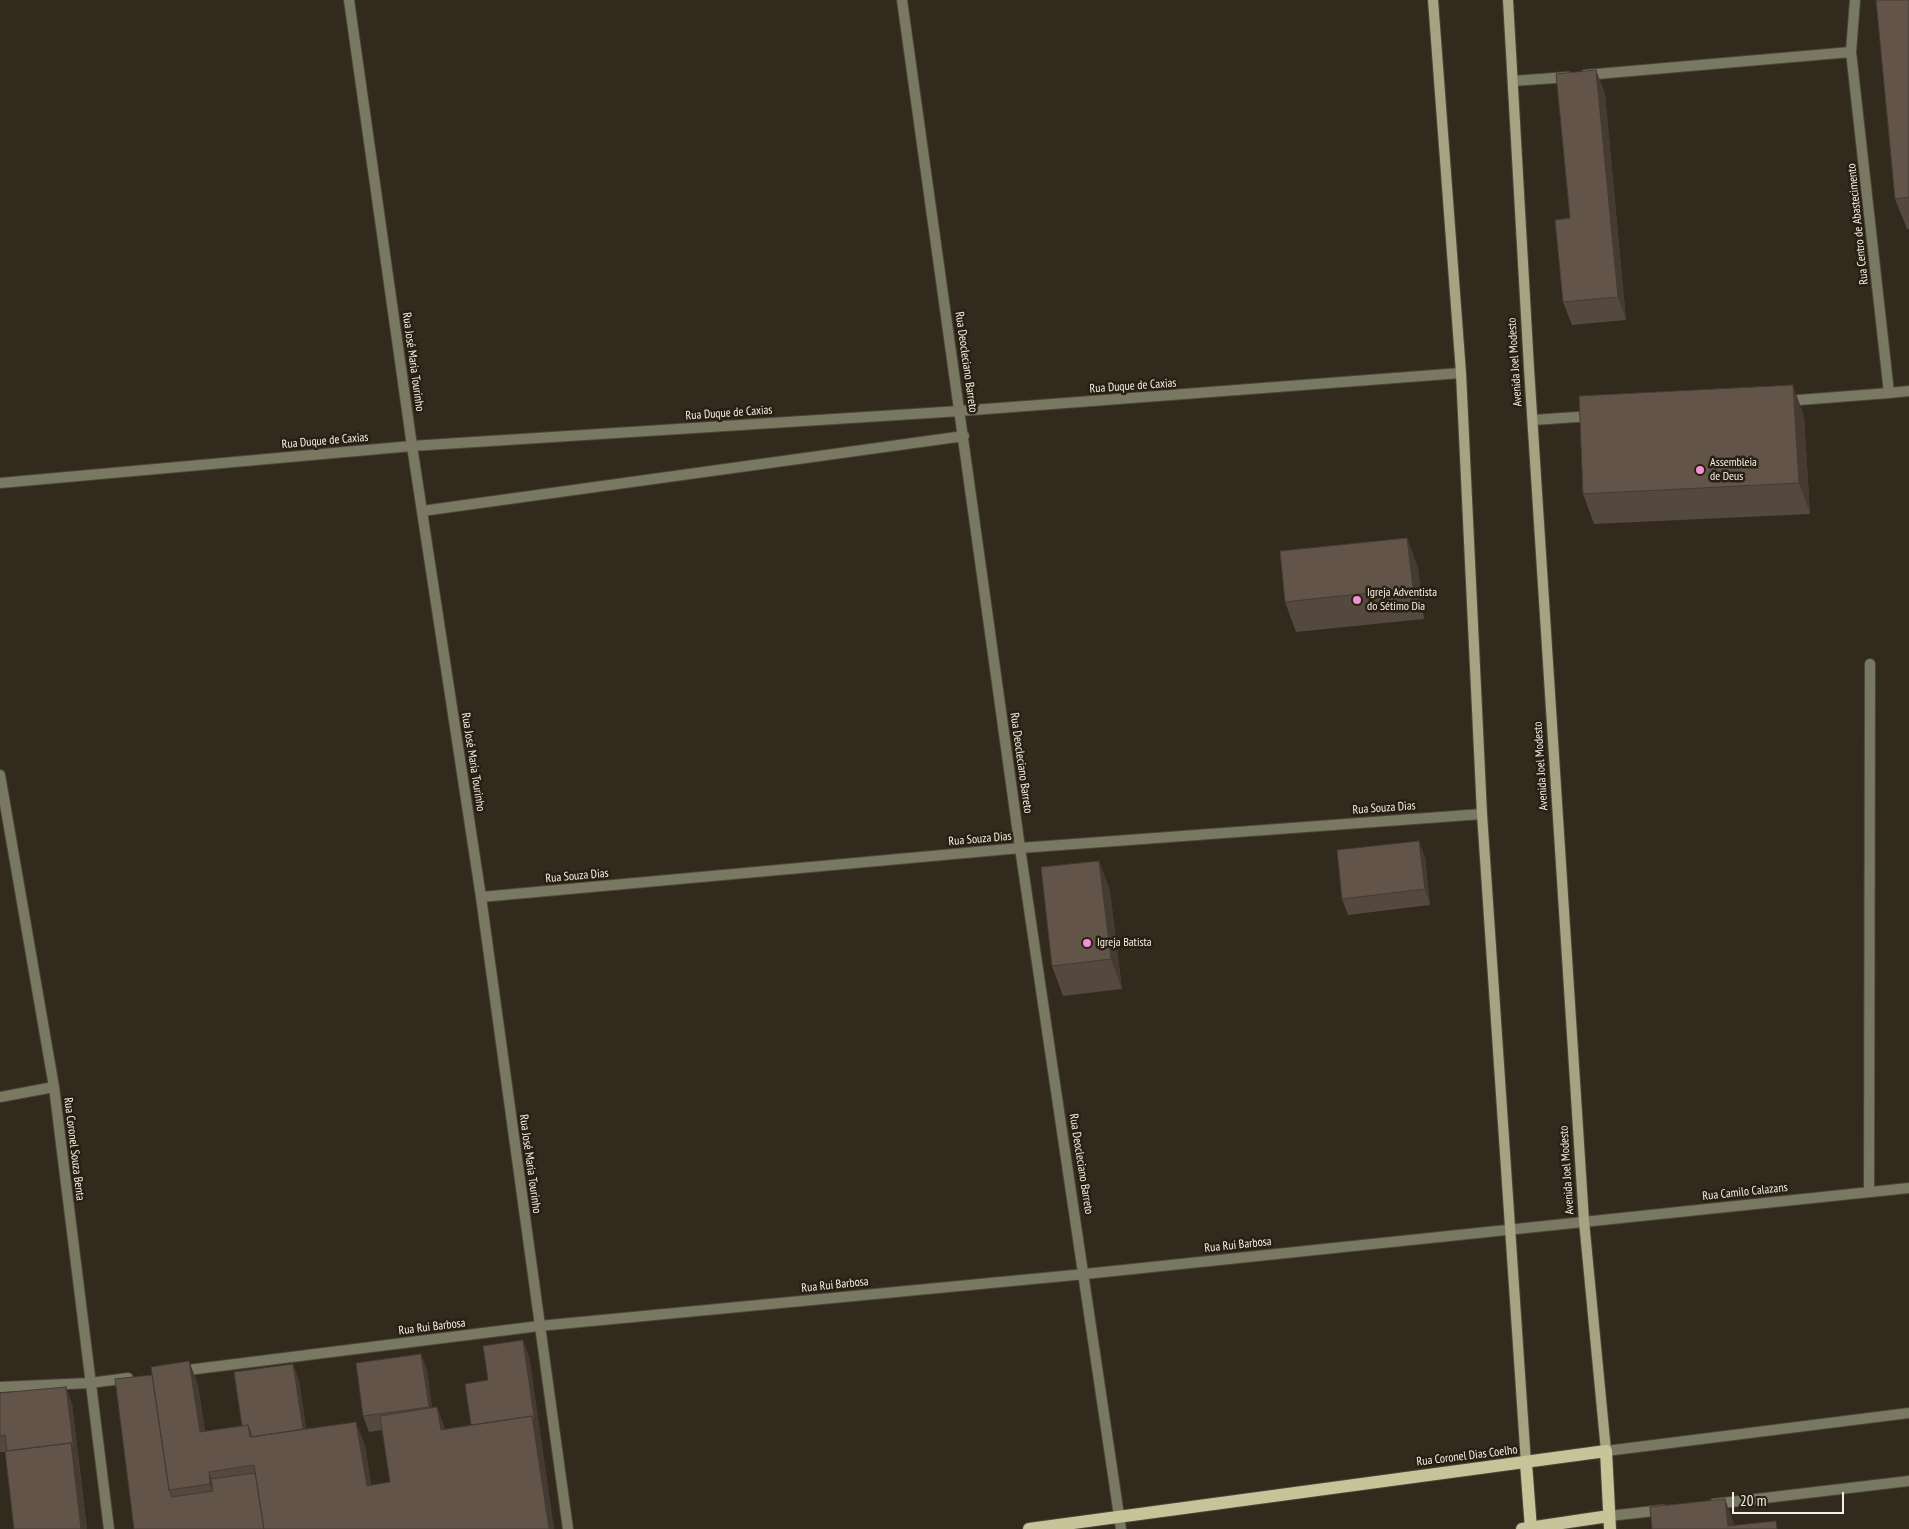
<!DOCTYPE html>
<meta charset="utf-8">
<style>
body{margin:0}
#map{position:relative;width:1909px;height:1529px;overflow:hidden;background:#312a1d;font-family:"PT Sans Narrow",sans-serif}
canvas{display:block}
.scale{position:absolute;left:1732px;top:1492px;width:112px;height:22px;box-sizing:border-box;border:2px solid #f4efe6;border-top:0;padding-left:6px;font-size:15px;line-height:18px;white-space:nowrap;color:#f4efe6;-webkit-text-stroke:4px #272013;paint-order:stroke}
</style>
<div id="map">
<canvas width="1909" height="1529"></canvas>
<div class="scale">20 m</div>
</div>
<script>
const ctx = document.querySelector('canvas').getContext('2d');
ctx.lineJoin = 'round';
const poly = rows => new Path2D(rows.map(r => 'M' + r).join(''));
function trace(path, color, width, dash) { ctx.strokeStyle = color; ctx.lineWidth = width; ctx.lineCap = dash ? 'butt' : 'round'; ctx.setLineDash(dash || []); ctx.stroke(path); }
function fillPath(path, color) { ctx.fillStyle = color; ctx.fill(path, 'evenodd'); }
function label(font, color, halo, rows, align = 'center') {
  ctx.font = font + ' "PT Sans Narrow",sans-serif'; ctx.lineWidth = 5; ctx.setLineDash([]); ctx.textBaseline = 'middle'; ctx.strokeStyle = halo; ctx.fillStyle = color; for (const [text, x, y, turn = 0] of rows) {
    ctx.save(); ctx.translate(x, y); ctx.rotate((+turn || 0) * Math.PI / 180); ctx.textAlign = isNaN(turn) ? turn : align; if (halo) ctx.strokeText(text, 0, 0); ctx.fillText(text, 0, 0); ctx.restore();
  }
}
const lane = poly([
 [1889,393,1909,391]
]);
const street = poly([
 [349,0,412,446,481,897,568,1529],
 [902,0,1020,848,1121,1529],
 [1585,75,1851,52],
 [1513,81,1568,77],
 [1786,401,1889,393,1851,52,1855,0],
 [1533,420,1592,416],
 [0,483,412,446,960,411,1461,373],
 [422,511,964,436],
 [0,775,54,1087,109,1529],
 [481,897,1020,848,1482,814],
 [0,1097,54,1087],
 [1869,1192,1870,664],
 [180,1371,539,1326,1085,1274,1909,1188],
 [0,1387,90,1383,128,1378],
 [1606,1451,1909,1413],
 [1714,1504,1909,1481],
 [1609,1516,1663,1510]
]);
const secondary = poly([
 [1433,0,1461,373,1482,814,1526,1463],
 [1508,0,1529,368,1584,1221,1606,1451]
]);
const primary = poly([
 [1526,1463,1531,1529],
 [1029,1529,1606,1451,1610,1529],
 [1522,1529,1609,1516]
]);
trace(lane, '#4c4639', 12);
trace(street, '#4c4639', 12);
trace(secondary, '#4c4639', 12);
trace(primary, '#4c4639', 14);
trace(lane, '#797863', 10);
trace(street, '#797863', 10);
trace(secondary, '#a6a382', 10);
trace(primary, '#c8c49a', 12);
fillPath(poly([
 [1909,0,1909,229,1907,229,1895,199],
 [1596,70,1605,94,1626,320,1572,325,1563,302,1570,218],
 [1804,416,1810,514,1594,524,1583,494],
 [1407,538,1418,568,1424,619,1296,632,1285,602],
 [1425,857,1430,905,1348,915,1342,899],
 [1099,861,1110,891,1122,989,1063,996,1052,966],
 [421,1354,427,1370,432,1408,437,1407,445,1429,471,1425,488,1380,529,1356,554,1529,134,1529,152,1375,189,1361,198,1385,205,1431,242,1426,299,1380,306,1429,365,1445,371,1485,390,1482,382,1430,369,1432,363,1416],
 [0,1393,72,1403,87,1529,5,1452,0,1452]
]), '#54483f');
fillPath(poly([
 [1596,70,1605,94,1626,320,1618,297],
 [1793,385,1804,416,1810,514,1799,483],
 [1407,538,1418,568,1424,619,1413,588],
 [1419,841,1425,857,1430,905,1425,889],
 [1099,861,1110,891,1122,989,1111,959],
 [523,1340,529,1356,554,1529,549,1529,532,1416],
 [421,1354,427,1370,434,1423,429,1407],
 [189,1361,198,1385,208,1455,200,1432],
 [293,1364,299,1380,310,1454,304,1438],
 [66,1387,72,1403,79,1467,74,1451],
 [437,1407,445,1431,441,1430],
 [356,1422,365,1445,375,1509,367,1486],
 [71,1443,79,1467,87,1529,81,1529],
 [209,1472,217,1495,219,1507,210,1484],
 [1725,1499,1736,1529,1728,1526]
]), '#453b33');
const building = poly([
 [1876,0,1909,0,1909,197,1895,199,1876,0],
 [1596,70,1618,297,1563,302,1555,220,1570,218,1556,74,1596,70],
 [1793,385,1799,483,1583,494,1579,396,1793,385],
 [1407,538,1413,588,1285,602,1280,551,1407,538],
 [1419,841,1425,889,1342,899,1337,850,1419,841],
 [1099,861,1111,959,1052,966,1041,867,1099,861],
 [523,1340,535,1424,532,1416,471,1425,465,1384,488,1380,483,1346,523,1340],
 [421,1354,429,1407,363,1416,356,1363,421,1354],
 [189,1361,200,1432,248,1425,250,1437,356,1422,367,1486,390,1482,380,1416,437,1407,441,1430,532,1416,549,1529,264,1529,254,1465,209,1472,210,1484,169,1490,151,1367,189,1361],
 [293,1364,303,1429,252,1437,248,1425,242,1426,234,1372,293,1364],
 [152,1375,169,1490,172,1497,213,1491,211,1479,255,1473,264,1529,134,1529,115,1379,152,1375],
 [66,1387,74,1451,71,1443,7,1451,5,1435,0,1436,0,1393,66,1387],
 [71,1443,81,1529,14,1529,5,1451,71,1443],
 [1725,1499,1728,1526,1776,1521,1777,1529,1652,1529,1650,1507,1725,1499]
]);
fillPath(building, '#625449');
trace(building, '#453b33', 1);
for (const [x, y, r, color] of [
 [1700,470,5,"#f391d5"],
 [1357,600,5,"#f391d5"],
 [1087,943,5,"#f391d5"]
]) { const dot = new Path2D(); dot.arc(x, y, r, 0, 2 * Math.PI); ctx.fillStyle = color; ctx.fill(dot); trace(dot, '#272013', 2); }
label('12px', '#f4efe6', '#272013', [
 ["Rua Centro de Abastecimento",1858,224,-96],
 ["Rua José Maria Tourinho",413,362,82],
 ["Rua Deocleciano Barreto",966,362,82],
 ["Avenida Joel Modesto",1515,362,-94],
 ["Rua Duque de Caxias",1133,386,-4],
 ["Rua Duque de Caxias",729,413,-4],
 ["Rua Duque de Caxias",325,441,-5],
 ["Rua José Maria Tourinho",473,762,81],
 ["Rua Deocleciano Barreto",1021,763,82],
 ["Avenida Joel Modesto",1541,766,-94],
 ["Rua Souza Dias",1384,808,-4],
 ["Rua Souza Dias",980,839,-5],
 ["Rua Souza Dias",577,876,-5],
 ["Rua Coronel Souza Benta",74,1149,83],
 ["Rua José Maria Tourinho",530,1164,82],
 ["Rua Deocleciano Barreto",1081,1164,81],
 ["Avenida Joel Modesto",1567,1170,-94],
 ["Rua Camilo Calazans",1745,1192,-6],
 ["Rua Rui Barbosa",1238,1245,-6],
 ["Rua Rui Barbosa",835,1285,-6],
 ["Rua Rui Barbosa",432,1327,-7],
 ["Rua Coronel Dias Coelho",1467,1456,-7]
]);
label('12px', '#f4efe6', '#272013', [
 ["Assembleia",1710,463],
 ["de Deus",1710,477],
 ["Igreja Adventista",1367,593],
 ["do Sétimo Dia",1367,607],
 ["Igreja Batista",1097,943]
], 'left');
</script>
